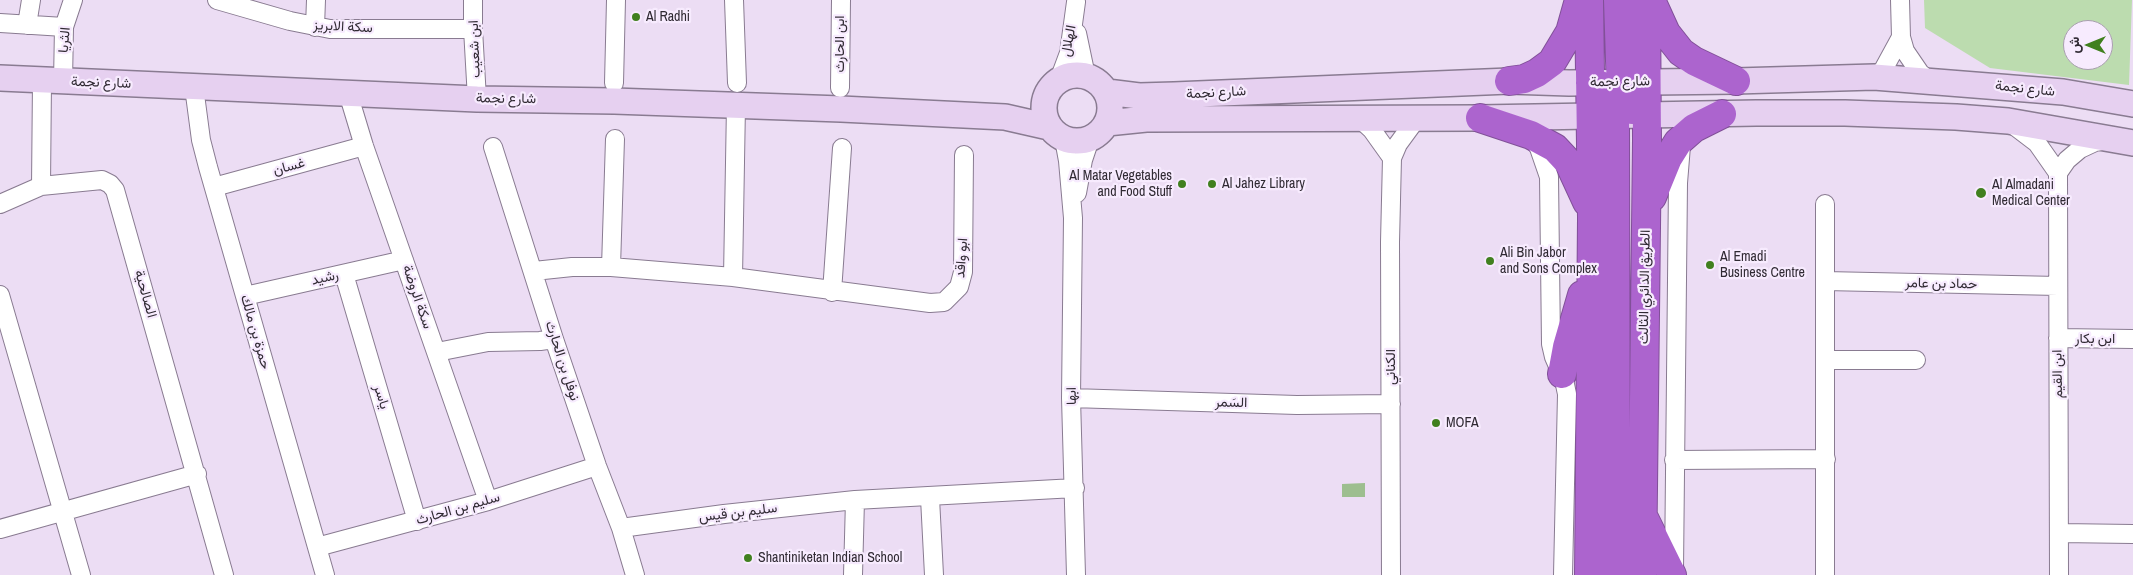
<!DOCTYPE html>
<meta charset="utf-8">
<style>
body{margin:0}
#map{position:relative;width:2133px;height:575px;overflow:hidden;background:#ecddf4;font-family:"Archivo Narrow",Vazirmatn,sans-serif}
canvas{display:block}
.north{position:absolute;left:2063px;top:20px;width:50px;height:50px;box-sizing:border-box;background:#f7ebfe;border:1px solid #a79ead;border-radius:50%;rotate:270deg;font-size:14px;font-weight:700;line-height:20px;text-align:center;color:#302a33}
.north::after{content:'';display:block;margin:auto;width:18px;height:22px;background:#41801f;clip-path:polygon(50% 0,100% 100%,50% 72%,0 100%)}
</style>
<div id="map">
<canvas width="2133" height="575"></canvas>
<div class="north">ش</div>
</div>
<script>
const ctx = document.querySelector('canvas').getContext('2d');
ctx.lineJoin = 'round';
function fillPath(path, color) { ctx.fillStyle = color; ctx.fill(path, 'evenodd'); }
const poly = rows => new Path2D(rows.map(r => 'M' + r).join(''));
function trace(path, color, width, dash) { ctx.strokeStyle = color; ctx.lineWidth = width; ctx.lineCap = dash ? 'butt' : 'round'; ctx.setLineDash(dash || []); ctx.stroke(path); }
function label(font, color, halo, rows, align = 'center') {
  ctx.font = font + ' "Archivo Narrow",Vazirmatn,sans-serif'; ctx.lineWidth = 4.5; ctx.setLineDash([]); ctx.textBaseline = 'middle'; ctx.strokeStyle = halo; ctx.fillStyle = color; for (const [text, x, y, turn = 0] of rows) {
    ctx.save(); ctx.translate(x, y); ctx.rotate((+turn || 0) * Math.PI / 180); ctx.textAlign = isNaN(turn) ? turn : align; if (halo) ctx.strokeText(text, 0, 0); ctx.fillText(text, 0, 0); ctx.restore();
  }
}
fillPath(poly([
 [1924,0,2132,0,2129,85,1990,68,1925,28],
 [2073,30,2103,30,2103,60,2073,60]
]), '#bcdcaf');
fillPath(poly([
 [1365,483,1365,497,1342,497,1342,484]
]), '#9dbe8f');
const street = poly([
 [217,0,290,21,330,29,473,29],
 [473,0,473,29,477,99],
 [734,0,737,83],
 [1900,0,1901,37,1905,51,1920,73,1931,82],
 [0,23,64,27],
 [27,25,31,0],
 [315,27,316,0],
 [1077,33,1086,76],
 [1874,77,1883,70,1901,37],
 [1059,80,1069,53,1076,2],
 [63,82,64,27,73,0],
 [614,83,616,0],
 [194,87,201,140,208,167,325,575],
 [840,88,841,0],
 [348,93,364,146,488,501],
 [1359,118,1372,130,1392,158],
 [2012,124,2037,143,2058,173,2059,575],
 [1531,136,1539,148,1549,177,1551,344,1554,357,1564,380,1567,394,1563,575],
 [1064,139,1068,161,1073,218,1071,398,1076,575],
 [493,147,554,339,597,466,621,528,635,575],
 [2058,173,2067,160,2080,149,2095,142,2107,140],
 [41,186,42,81],
 [214,187,364,146],
 [1077,193,1083,160,1090,139],
 [0,204,41,186,102,180,110,184,115,190,224,575],
 [1825,204,1825,575],
 [611,267,615,139],
 [534,271,572,267,611,267,733,277,930,303,944,302,959,287,963,272,964,155],
 [344,274,417,521],
 [733,277,736,105],
 [1825,281,2058,286],
 [832,292,842,148],
 [0,295,81,575],
 [245,296,404,260],
 [2058,338,2133,339],
 [437,352,488,342,540,341,554,339],
 [1825,360,1916,360],
 [1071,398,1297,405,1391,404],
 [1674,460,1826,459],
 [930,498,934,575],
 [621,528,724,514,855,500,1075,488],
 [0,529,197,474],
 [2060,533,2133,534],
 [317,547,488,501,597,466],
 [1674,570,1678,183,1681,146],
 [853,575,855,500],
 [1391,575,1390,242,1392,158,1398,144,1417,118]
]);
const secondary = poly([
 '1044 108a33 33 0 1 1 66 0a33 33 0 1 1-66 0Z',
 [0,78,477,99,614,101,841,109,1005,117,1049,127],
 [1107,92,1139,96,1174,95,1509,81,1569,83,1736,81,1874,77,2063,92,2133,104],
 [1107,123,1146,119,1480,118,1756,113,1845,113,1956,117,2008,121,2133,143]
]);
const highway = poly([
 [1618,0,1621,91,1626,104,1632,110],
 [1651,0,1666,33,1681,52,1694,61,1736,81],
 [1509,81,1524,79,1537,73,1552,62,1570,32,1579,0],
 [1590,83,1600,85,1609,92,1613,98,1615,109,1616,575],
 [1480,118,1531,135,1555,148,1569,163,1587,202],
 [1652,197,1668,158,1678,142,1694,128,1722,114],
 [1562,374,1567,347,1582,295],
 [1645,520,1672,575],
 [1589,575,1592,218,1589,0],
 [1642,575,1647,140,1646,0]
]);
trace(street, '#897b91', 20);
trace(secondary, '#897b91', 28);
trace(highway, '#815098', 30);
trace(street, '#fff', 18);
trace(secondary, '#e6d0f0', 25);
trace(highway, '#ac64ce', 28);
for (const [x, y, r, color] of [
 [636,17,5,"#41801f"],
 [1182,184,5,"#41801f"],
 [1212,184,5,"#41801f"],
 [1981,193,6,"#41801f"],
 [1490,261,5,"#41801f"],
 [1710,265,5,"#41801f"],
 [1436,423,5,"#41801f"],
 [748,558,5,"#41801f"]
]) { const dot = new Path2D(); dot.arc(x, y, r, 0, 2 * Math.PI); ctx.fillStyle = color; ctx.fill(dot); trace(dot, '#f7ebfe', 2); }
label('14px', '#302a33', '#f7ebfe', [
 ["Al Radhi",646,17],
 ["Al Matar Vegetables",1172,176,"right"],
 ["and Food Stuff",1172,192,"right"],
 ["Al Jahez Library",1222,184],
 ["Al Almadani",1992,185],
 ["Medical Center",1992,201],
 ["Ali Bin Jabor",1500,253],
 ["and Sons Complex",1500,269],
 ["Al Emadi",1720,257],
 ["Business Centre",1720,273],
 ["MOFA",1446,423],
 ["Shantiniketan Indian School",758,558]
], 'left');
label('14px', '#302a33', '#f7ebfe', [
 ["سكة الابريز",343,27,3],
 ["الثريا",65,40,-85],
 ["الهلال",1069,41,-79],
 ["ابن الحارث",840,44,-90],
 ["ابن شعيب",475,49,-92],
 ["شارع نجمة",1620,82,-1],
 ["شارع نجمة",101,83,2],
 ["شارع نجمة",2025,89,6],
 ["شارع نجمة",1216,93,-3],
 ["شارع نجمة",506,99,1],
 ["غسان",289,167,-15],
 ["ابو واقد",962,258,-86],
 ["رشيد",325,278,-13],
 ["حماد بن عامر",1941,284,1],
 ["الطريق الدائري الثالث",1645,287,-89],
 ["الصالحية",145,294,74],
 ["سكة الروضة",417,297,71],
 ["حمزة بن مالك",255,332,74],
 ["ابن بكار",2095,339],
 ["نوفل بن الحارث",562,361,72],
 ["الكناني",1391,367,-90],
 ["ابن القيم",2058,374,-91],
 ["ابها",1072,396,-91],
 ["ياسر",381,397,73],
 ["السَمر",1231,403,1],
 ["سليم بن الحارث",458,509,-16],
 ["سليم بن قيس",738,513,-7]
]);
</script>
